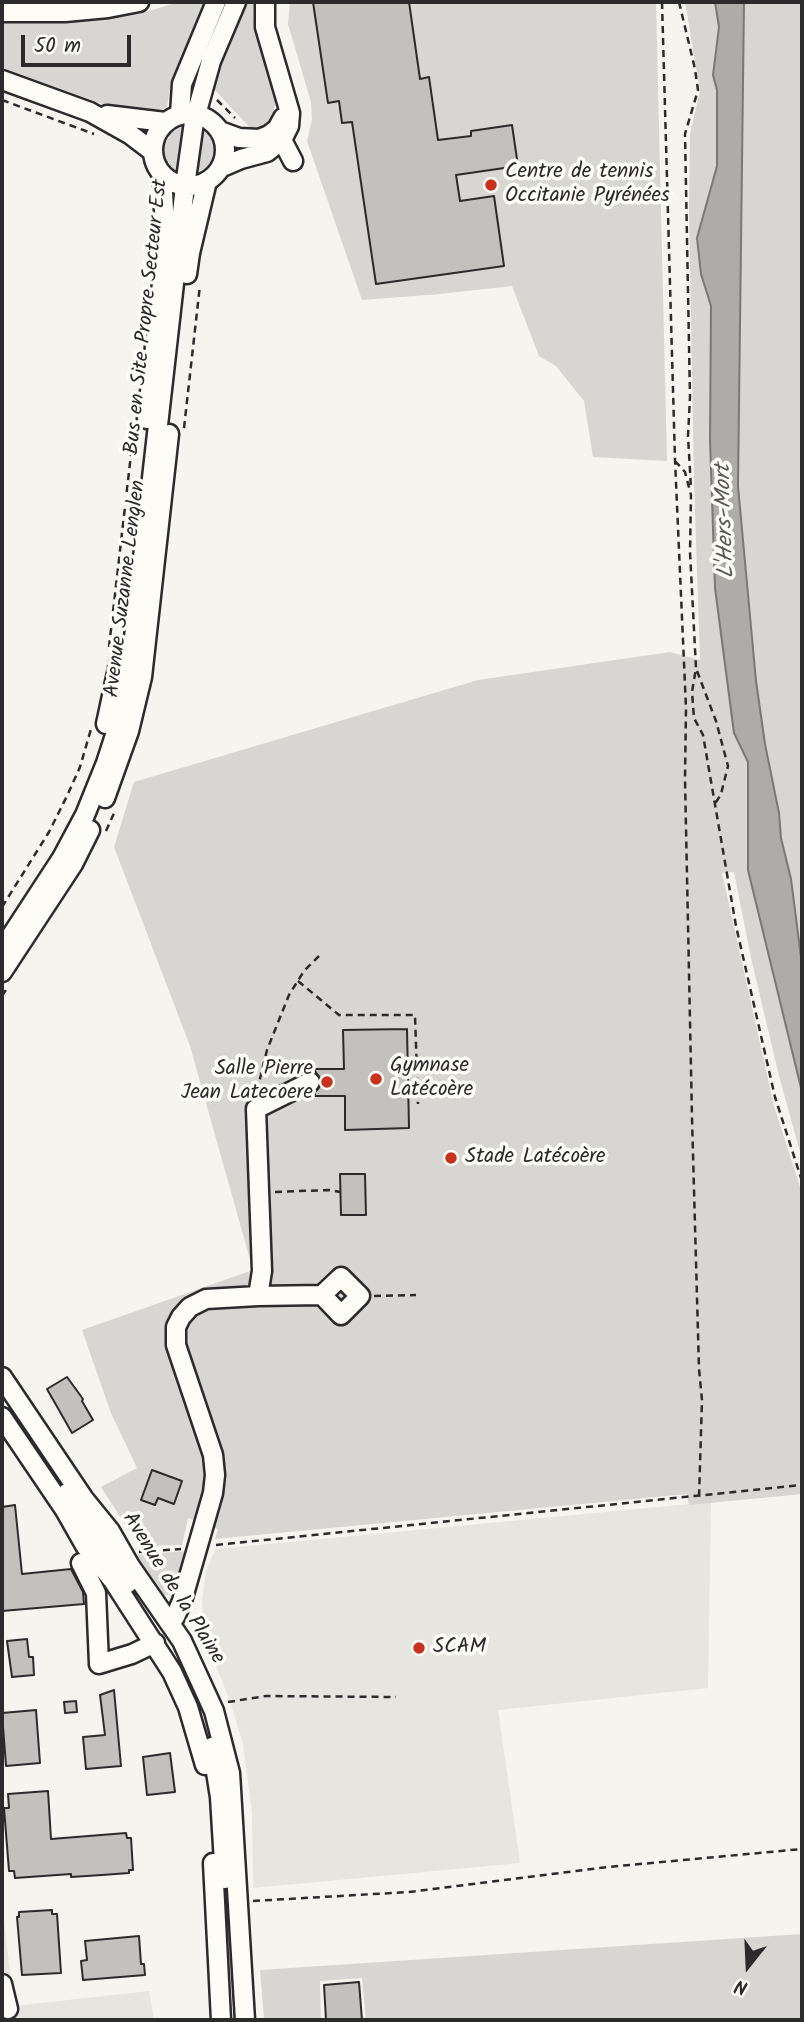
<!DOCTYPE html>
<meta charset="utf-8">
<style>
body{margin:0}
#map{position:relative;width:804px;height:2022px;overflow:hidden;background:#f5f4ef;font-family:Kalam,sans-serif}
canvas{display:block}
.frame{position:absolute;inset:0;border:4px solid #2b2b2b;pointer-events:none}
.north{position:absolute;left:713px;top:1931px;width:70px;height:70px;-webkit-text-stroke:5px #fdfcf7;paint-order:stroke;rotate:198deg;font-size:19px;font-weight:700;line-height:28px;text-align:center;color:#2b2b2b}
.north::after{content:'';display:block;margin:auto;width:24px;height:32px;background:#2b2b2b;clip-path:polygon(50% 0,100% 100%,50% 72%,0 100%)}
.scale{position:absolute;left:21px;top:35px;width:110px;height:32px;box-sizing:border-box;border:4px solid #2b2b2b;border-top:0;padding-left:9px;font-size:21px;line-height:24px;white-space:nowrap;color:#2b2b2b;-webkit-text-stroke:5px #fdfcf7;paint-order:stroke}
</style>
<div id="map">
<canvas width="804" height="2022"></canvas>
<div class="frame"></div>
<div class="north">N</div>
<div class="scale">50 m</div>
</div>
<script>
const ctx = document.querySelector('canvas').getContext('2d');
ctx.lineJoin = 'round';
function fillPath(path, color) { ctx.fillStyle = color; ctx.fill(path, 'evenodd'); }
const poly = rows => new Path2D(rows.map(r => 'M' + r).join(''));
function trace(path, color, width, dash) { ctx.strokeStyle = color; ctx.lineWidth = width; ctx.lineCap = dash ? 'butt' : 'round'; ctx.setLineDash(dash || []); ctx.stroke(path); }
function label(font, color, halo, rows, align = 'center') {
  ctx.font = font + ' Kalam,sans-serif'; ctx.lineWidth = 7; ctx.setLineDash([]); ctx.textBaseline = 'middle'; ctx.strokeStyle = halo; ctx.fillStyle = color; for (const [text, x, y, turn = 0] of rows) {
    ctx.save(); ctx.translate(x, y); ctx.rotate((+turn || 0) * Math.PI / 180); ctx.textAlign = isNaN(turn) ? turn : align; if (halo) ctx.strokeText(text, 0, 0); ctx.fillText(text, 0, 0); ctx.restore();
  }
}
fillPath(poly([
 [711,1502,708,1688,498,1710,520,1863,253,1888,252,1813,243,1744,230,1701,204,1636,202,1601,206,1570,216,1549],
 [2,1905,14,2006,149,1991,154,2020,2,2020]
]), '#e6e5e0');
fillPath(poly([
 [178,2,205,2,170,89,167,107,160,111,152,113,114,108,2,68,2,23,60,22,118,17,146,12],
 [248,2,254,2,253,17,258,35,277,98,271,121,263,128,254,132,213,88,229,40],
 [290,2,656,2,667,461,593,457,584,401,556,366,539,356,512,286,440,294,362,300,307,141,312,119,311,102,288,24],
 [685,2,715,2,719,27,713,75,717,90,717,166,697,238,701,274,711,306,710,440,715,588,734,733,748,762,748,870,802,1092,802,1159,779,1076,751,958,734,872,722,873,774,1106,802,1193,802,1494,689,1505,687,1494,215,1539,218,1529,188,1518,182,1545,139,1546,101,1487,137,1468,111,1413,82,1330,253,1270,190,1046,114,847,134,782,478,680,670,652,700,660,694,482,689,210,690,134,700,91],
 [744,2,802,2,802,965,791,879,781,838,779,813,765,744,756,681,738,486],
 [186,124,178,173,169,165,165,158,164,146,172,131],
 [201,126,212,137,215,152,209,166,194,174],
 [187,1551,176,1592,170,1595,162,1595,136,1555],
 [802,1934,802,2020,366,2020,362,1978,320,1981,321,2020,265,2020,264,2018,260,1970]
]), '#d7d6d2');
const water = poly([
 [715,2,744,2,738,486,756,681,765,744,779,813,781,838,791,879,802,965,802,1092,748,870,748,762,734,733,715,588,710,440,711,306,701,274,697,238,717,166,717,90,713,75,719,27,715,2]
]);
fillPath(water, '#adaca9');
trace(water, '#797877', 2);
const building = poly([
 [313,2,409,2,420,79,429,77,438,140,471,136,471,131,512,125,518,166,456,175,460,201,494,196,504,266,376,284,352,122,342,123,339,101,328,103,313,2],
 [407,1029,409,1128,345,1130,345,1096,315,1096,315,1092,321,1082,314,1069,344,1069,343,1030,407,1029],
 [340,1174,365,1174,366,1215,341,1215,340,1174],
 [67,1377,83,1399,82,1401,93,1420,72,1433,47,1389,67,1377],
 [152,1470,182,1481,174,1504,158,1498,155,1505,141,1500,152,1470],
 [15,1505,22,1574,71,1569,83,1592,84,1604,2,1611,2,1507,15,1505],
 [27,1639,29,1657,33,1657,34,1675,12,1677,7,1641,27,1639],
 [114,1690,121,1766,86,1769,83,1737,105,1735,100,1695,114,1690],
 [76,1701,77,1712,65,1713,64,1702,76,1701],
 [36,1710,40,1763,6,1766,2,1713,36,1710],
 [170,1753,175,1792,147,1795,143,1757,170,1753],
 [48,1791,51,1839,126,1833,127,1838,131,1838,133,1870,129,1870,129,1873,102,1875,71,1877,71,1874,15,1878,14,1871,9,1871,4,1808,9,1808,8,1794,48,1791],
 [52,1910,52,1914,57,1914,61,1973,22,1975,17,1917,19,1917,19,1912,52,1910],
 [139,1936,141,1964,144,1964,145,1975,83,1980,81,1961,87,1960,85,1941,139,1936],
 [359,1982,362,2020,326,2020,324,1985,359,1982]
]);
fillPath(building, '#c2c1be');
trace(building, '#2b2b2b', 2);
const minor = poly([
 [2,12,65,12,108,8,139,2],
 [2,80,90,112,131,135,152,151],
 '153 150a36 36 0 1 1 72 0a36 36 0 1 1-72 0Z',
 [180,114,182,84,216,2],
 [107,115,165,122],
 [220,131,239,138,259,139,269,135,277,129,283,118],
 [282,140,293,161],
 [220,168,241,159,267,152,282,140,289,126,290,113,265,27,265,2],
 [187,274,190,253,207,181],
 [147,419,166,247,162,174],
 [106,724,120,659],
 [105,798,129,731,142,677,169,434],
 [2,950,62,858,85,815,106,763,118,726,131,664,185,186,194,122,211,61,236,2],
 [2,972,73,864,90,830],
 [341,1277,360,1296,341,1315,322,1295,341,1277],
 [258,1296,322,1295],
 [2,1377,84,1499,110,1531,130,1566,182,1641,214,1711,230,1773,245,2020],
 [2,1417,65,1510,86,1547,114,1582,172,1672,188,1707,205,1765],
 [67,1493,128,1583],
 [81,1563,96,1593,99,1664,132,1654,155,1643],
 [169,1622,175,1617,182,1601,213,1493,215,1475,213,1455,176,1345,176,1327,181,1317,190,1307,206,1299,258,1296,262,1271,256,1109,310,1082],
 [212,1747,220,1797,225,1879],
 [213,1863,221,2020],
 [2,1984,8,2009]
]);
trace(minor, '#2b2b2b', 23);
trace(poly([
 [662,2,675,460,686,708,685,779,692,1118,699,1369,702,1400,699,1497],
 [679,2,695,69,698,90,685,134,690,397,688,436,691,488],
 [2,100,94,134],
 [217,100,235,118],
 [184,428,200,285],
 [675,461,685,472,691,495,690,552,696,668,692,692,694,718,703,735,736,926,775,1097,802,1181],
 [109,647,134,428],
 [697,671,716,721,728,766,721,794,715,804],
 [106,831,115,811],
 [2,907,49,832,67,796,80,767,91,729],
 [298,981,339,1015,415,1015,418,1104],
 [2,996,8,987],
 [257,1091,267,1050,289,995,304,971,319,956],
 [275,1192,329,1190,340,1192],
 [374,1296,416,1295],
 [216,1545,802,1485],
 [139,1552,181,1549],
 [228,1702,266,1696,396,1697],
 [253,1901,409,1892,608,1867,802,1849]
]), '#2b2b2b', 2.5, [7, 5]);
trace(minor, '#fdfcf7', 18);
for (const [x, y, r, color] of [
 [491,185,7,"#c8321e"],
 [376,1079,7,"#c8321e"],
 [327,1082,7,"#c8321e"],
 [451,1158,7,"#c8321e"],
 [419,1648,7,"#c8321e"]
]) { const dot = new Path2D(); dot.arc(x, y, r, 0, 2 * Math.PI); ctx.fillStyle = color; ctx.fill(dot); trace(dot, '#fdfcf7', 2.5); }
label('21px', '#2b2b2b', '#fdfcf7', [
 ["Centre de tennis",505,173],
 ["Occitanie Pyrénées",505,197],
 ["Gymnase",390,1067],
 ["Latécoère",390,1091],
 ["Salle Pierre",313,1070,"right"],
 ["Jean Latecoere",313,1094,"right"],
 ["Stade Latécoère",465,1158],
 ["SCAM",433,1648]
], 'left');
label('21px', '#2b2b2b', '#fdfcf7', [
 ["Bus en Site Propre Secteur Est",148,317,-84],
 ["Avenue Suzanne Lenglen",127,589,-83],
 ["Avenue de la Plaine",172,1589,58]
]);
label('italic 23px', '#585857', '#fdfcf7', [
 ["L'Hers-Mort",727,521,-92]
]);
</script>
